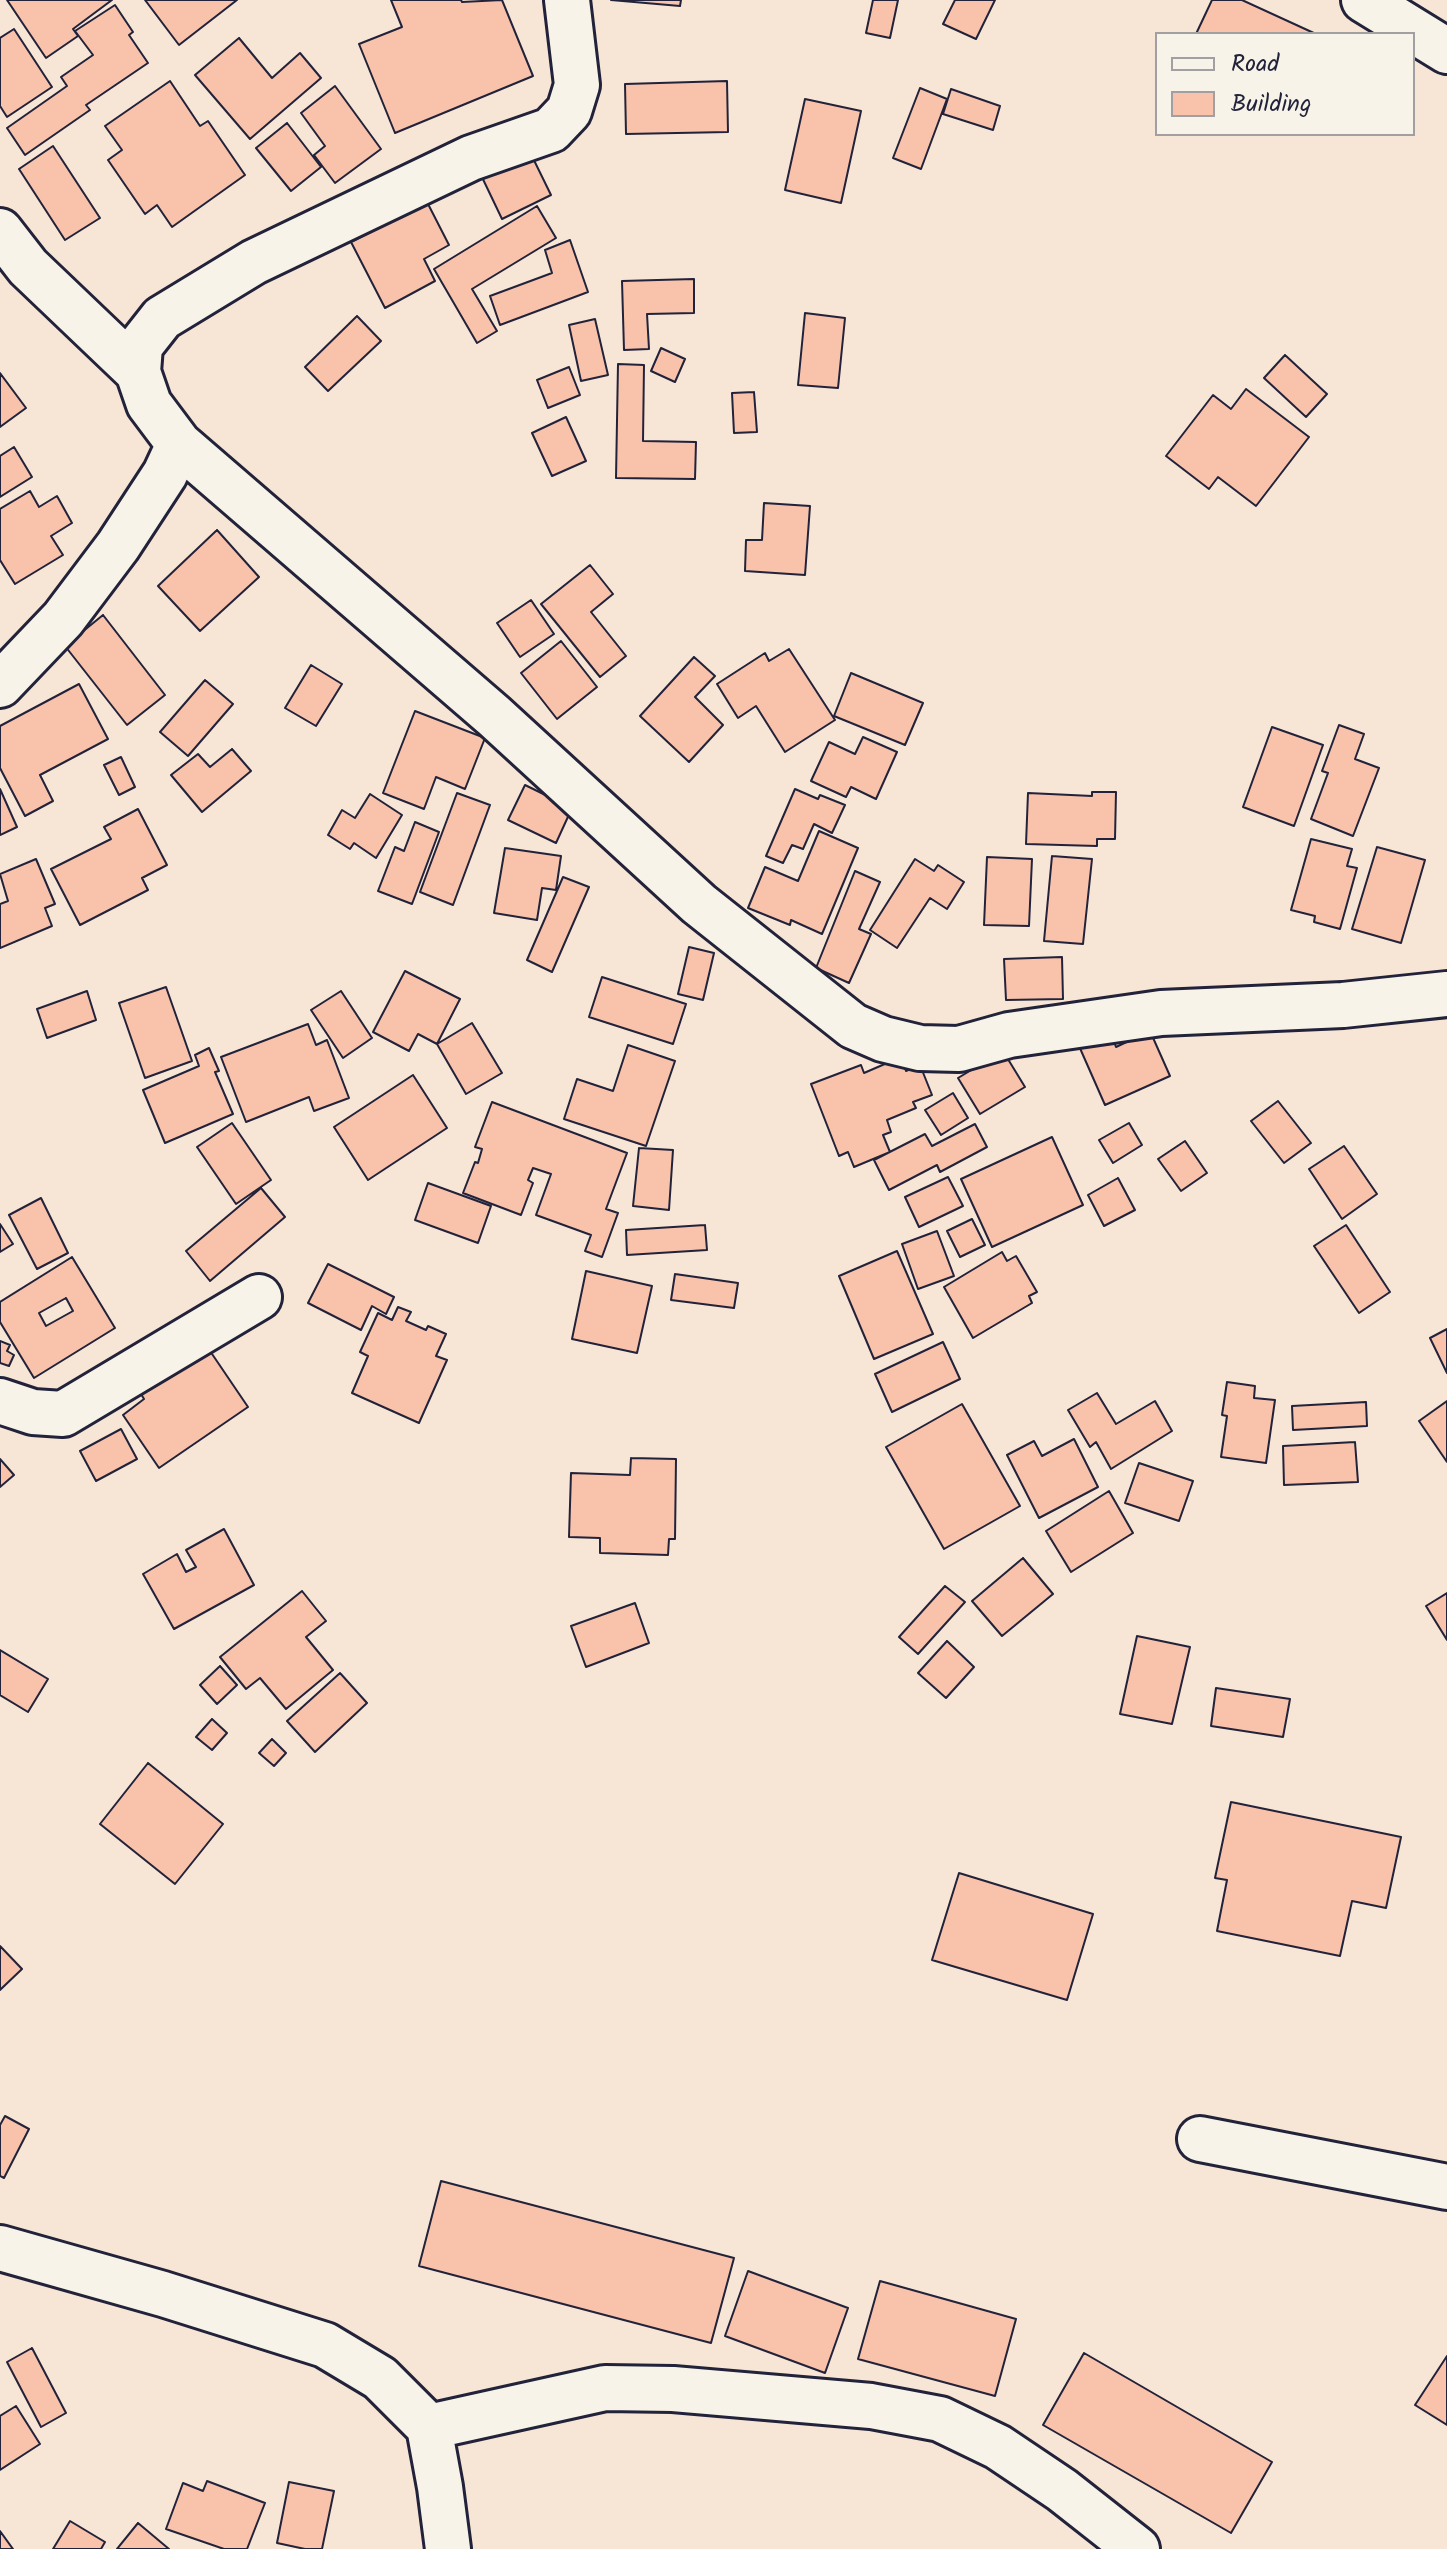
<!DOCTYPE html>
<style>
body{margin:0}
#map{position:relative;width:1447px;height:2549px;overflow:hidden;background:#f7e5d5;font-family:Kalam,sans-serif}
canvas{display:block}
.legend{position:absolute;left:1155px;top:32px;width:260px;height:104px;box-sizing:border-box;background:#f7f3e8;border:2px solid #a29fa3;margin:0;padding:10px 14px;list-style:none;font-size:24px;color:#22223b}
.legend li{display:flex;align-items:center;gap:16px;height:40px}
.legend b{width:40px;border:2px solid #a29fa3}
</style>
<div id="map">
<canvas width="1447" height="2549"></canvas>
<ul class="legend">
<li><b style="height:10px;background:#f7f3e8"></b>Road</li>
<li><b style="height:22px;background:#f8c3aa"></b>Building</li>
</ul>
</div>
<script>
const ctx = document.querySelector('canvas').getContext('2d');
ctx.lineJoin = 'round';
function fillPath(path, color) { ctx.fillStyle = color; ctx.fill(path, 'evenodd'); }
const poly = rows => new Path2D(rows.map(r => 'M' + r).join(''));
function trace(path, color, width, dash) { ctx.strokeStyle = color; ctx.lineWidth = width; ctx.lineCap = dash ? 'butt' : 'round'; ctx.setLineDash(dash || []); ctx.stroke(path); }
const building = poly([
 [7,0,112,0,73,29,78,36,46,58,7,0],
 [145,0,237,0,179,45,145,0],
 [391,0,461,0,462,2,502,0,533,76,395,133,359,44,402,27,391,0],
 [611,0,681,0,680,6,611,0],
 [873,0,898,0,890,38,866,33,873,0],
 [955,0,995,0,976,39,943,24,955,0],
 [1212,0,1242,0,1316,34,1196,34,1212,0],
 [115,5,133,32,129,35,148,63,86,105,90,110,25,155,7,128,67,86,61,77,93,55,75,31,115,5],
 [14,29,52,87,7,117,0,106,0,38,14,29],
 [239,38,272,78,300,53,321,78,250,139,195,75,239,38],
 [170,81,200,126,208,121,245,175,172,227,157,205,145,214,108,160,122,150,105,126,170,81],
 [727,81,728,132,626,134,625,84,727,81],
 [335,86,381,149,335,183,314,155,325,146,301,113,335,86],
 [920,88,947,99,921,169,893,158,920,88],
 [951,89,1000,106,993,130,943,114,951,89],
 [805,99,861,111,841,203,785,190,805,99],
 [287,123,321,167,291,191,256,148,287,123],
 [53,146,100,218,65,240,19,169,53,146],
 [528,148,551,195,502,219,480,173,528,148],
 [427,202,449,245,424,259,435,281,385,308,351,242,427,202],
 [537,206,556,238,472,289,497,331,477,343,434,269,537,206],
 [570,240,588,292,500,325,490,296,552,273,545,250,570,240],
 [694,279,694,313,647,314,649,349,624,350,622,281,694,279],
 [805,313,845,318,838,388,798,385,805,313],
 [357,316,381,341,328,391,305,367,357,316],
 [595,319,608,375,581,381,569,325,595,319],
 [661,348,685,359,675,382,651,371,661,348],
 [1285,355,1327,394,1306,417,1264,378,1285,355],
 [618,364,644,365,643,441,696,442,695,479,616,478,618,364],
 [569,367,580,395,548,408,537,380,569,367],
 [0,373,26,408,0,427,0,373],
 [1246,389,1309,437,1256,506,1218,477,1209,489,1166,456,1213,395,1231,409,1246,389],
 [754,392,757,432,734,433,732,393,754,392],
 [566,417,586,461,552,476,532,433,566,417],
 [14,447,32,477,0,497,0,456,14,447],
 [30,491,39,507,57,496,72,523,51,536,63,555,15,584,0,560,0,509,30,491],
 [764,503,810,506,805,575,745,571,746,540,762,540,764,503],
 [217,530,259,577,200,631,158,586,217,530],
 [590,565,613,594,591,612,626,656,600,677,541,604,590,565],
 [531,600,554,634,520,657,497,623,531,600],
 [103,615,165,695,127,725,65,646,103,615],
 [561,641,597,687,557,719,521,673,561,641],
 [789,649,835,720,785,752,756,706,738,718,717,684,765,653,769,661,789,649],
 [694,657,715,676,695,697,723,725,689,762,640,716,694,657],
 [311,665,342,684,316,726,285,708,311,665],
 [851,673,923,703,905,745,834,716,851,673],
 [205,680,233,704,188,756,160,732,205,680],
 [79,684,108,739,40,775,53,801,25,816,0,768,0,726,79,684],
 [415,711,485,738,465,789,436,777,424,809,383,793,415,711],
 [1339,725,1364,734,1355,759,1379,768,1353,836,1311,819,1328,773,1322,771,1339,725],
 [1272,727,1323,745,1294,826,1243,807,1272,727],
 [863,737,897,752,876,799,851,787,846,797,811,781,829,742,855,754,863,737],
 [232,749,251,771,202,812,171,775,198,754,210,767,232,749],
 [121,757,135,787,119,795,104,765,121,757],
 [525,785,572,808,556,843,508,820,525,785],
 [0,789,17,827,0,835,0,789],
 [795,789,818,799,820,795,845,805,832,833,814,824,803,849,792,845,783,863,766,856,795,789],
 [1092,792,1116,792,1115,839,1097,839,1097,846,1026,844,1028,793,1092,796,1092,792],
 [457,793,490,805,453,905,420,892,457,793],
 [370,794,402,815,376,858,354,843,350,849,328,835,342,810,355,818,370,794],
 [138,809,167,865,142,878,148,890,80,925,51,869,111,839,104,827,138,809],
 [415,822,439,832,412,904,378,891,395,847,404,851,415,822],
 [819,831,858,848,822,934,791,920,790,925,748,908,765,867,798,881,819,831],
 [1311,839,1352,849,1347,866,1357,868,1340,929,1314,922,1315,916,1291,910,1311,839],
 [1377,847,1425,860,1401,943,1352,929,1377,847],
 [505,848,561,856,556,890,542,888,537,920,494,913,505,848],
 [1052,856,1092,859,1083,944,1044,941,1052,856],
 [987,857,1032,859,1029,926,984,925,987,857],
 [36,859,55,904,45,908,52,926,0,948,0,904,8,901,0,874,36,859],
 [915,859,934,871,938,865,964,882,947,909,930,898,897,948,870,930,915,859],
 [855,871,880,882,859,929,871,934,849,983,816,968,855,871],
 [563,877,589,887,552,972,527,960,563,877],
 [689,947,714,953,703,1000,678,994,689,947],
 [1062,957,1063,999,1006,1000,1004,959,1062,957],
 [405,971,460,999,437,1044,418,1034,409,1051,373,1032,405,971],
 [602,977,686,1004,673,1044,589,1017,602,977],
 [166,987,192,1061,145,1078,119,1003,166,987],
 [87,991,96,1020,47,1038,37,1009,87,991],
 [341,991,372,1038,343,1058,311,1010,341,991],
 [472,1023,502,1073,466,1094,437,1044,472,1023],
 [308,1024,316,1045,327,1040,349,1098,314,1111,309,1097,246,1122,221,1057,308,1024],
 [1150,1031,1170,1076,1105,1105,1079,1046,1110,1032,1116,1047,1150,1031],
 [628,1045,675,1061,646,1146,564,1119,577,1079,613,1091,628,1045],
 [209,1048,219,1071,215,1072,233,1114,165,1143,143,1090,199,1066,195,1055,209,1048],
 [1003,1051,1025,1087,980,1114,958,1078,1003,1051],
 [901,1057,906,1071,920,1065,932,1095,913,1102,916,1108,887,1120,891,1132,883,1135,890,1152,854,1167,848,1152,839,1156,811,1084,861,1065,864,1073,901,1057],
 [413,1075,447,1128,368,1180,334,1127,413,1075],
 [953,1093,968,1118,941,1135,925,1110,953,1093],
 [1278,1101,1311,1143,1284,1163,1251,1121,1278,1101],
 [492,1102,627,1153,606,1209,618,1213,602,1257,585,1251,591,1235,536,1215,551,1174,533,1168,528,1180,533,1183,521,1215,463,1193,475,1162,478,1163,482,1149,475,1147,492,1102],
 [232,1123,271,1180,236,1204,197,1147,232,1123],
 [1129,1123,1142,1145,1113,1163,1099,1140,1129,1123],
 [975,1124,987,1147,940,1172,937,1165,889,1190,874,1160,925,1134,932,1146,975,1124],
 [1052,1137,1083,1205,992,1247,961,1179,1052,1137],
 [1185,1141,1207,1173,1181,1191,1158,1159,1185,1141],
 [1344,1146,1377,1194,1342,1219,1309,1169,1344,1146],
 [639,1148,673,1150,669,1210,633,1206,639,1148],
 [948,1177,963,1206,919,1227,905,1197,948,1177],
 [1118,1178,1135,1210,1104,1226,1088,1195,1118,1178],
 [428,1183,491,1206,478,1243,415,1220,428,1183],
 [261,1188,285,1217,210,1281,186,1251,261,1188],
 [41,1198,68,1253,37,1269,9,1215,41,1198],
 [972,1219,985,1245,960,1257,947,1231,972,1219],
 [0,1224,13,1244,0,1252,0,1224],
 [705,1225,707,1250,627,1255,626,1230,705,1225],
 [1346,1225,1390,1292,1359,1313,1314,1246,1346,1225],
 [937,1231,954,1276,918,1289,902,1244,937,1231],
 [897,1251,933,1334,874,1359,839,1276,897,1251],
 [1002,1252,1007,1261,1016,1256,1037,1292,1029,1296,1032,1303,973,1338,944,1287,1002,1252],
 [72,1257,115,1328,34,1378,0,1322,0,1302,72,1257],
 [66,1298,73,1311,46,1326,39,1313,66,1298],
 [328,1264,394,1297,386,1314,372,1306,361,1330,308,1303,328,1264],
 [586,1271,652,1286,637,1353,572,1339,586,1271],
 [675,1274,738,1283,734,1308,671,1300,675,1274],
 [398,1307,411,1312,406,1321,426,1330,428,1326,446,1334,436,1356,447,1360,419,1423,352,1393,368,1356,360,1352,378,1313,392,1320,398,1307],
 [1447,1329,1447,1373,1430,1338,1447,1329],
 [0,1341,10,1345,7,1351,14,1355,9,1366,0,1363,0,1341],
 [943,1342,960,1379,892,1412,875,1374,943,1342],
 [208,1348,248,1407,159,1468,123,1415,144,1399,141,1394,208,1348],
 [1227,1382,1255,1386,1254,1398,1275,1400,1266,1463,1221,1457,1227,1416,1222,1415,1227,1382],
 [1097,1393,1116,1424,1155,1401,1172,1431,1111,1469,1096,1442,1090,1447,1068,1410,1097,1393],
 [1447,1401,1447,1462,1419,1421,1447,1401],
 [1366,1402,1367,1426,1293,1430,1292,1406,1366,1402],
 [962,1404,1020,1506,944,1549,886,1447,962,1404],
 [121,1429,137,1459,96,1481,80,1451,121,1429],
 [1074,1439,1098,1487,1039,1518,1007,1455,1034,1441,1042,1456,1074,1439],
 [1355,1442,1358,1482,1284,1485,1283,1446,1355,1442],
 [631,1458,676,1459,675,1539,669,1539,668,1555,600,1553,600,1538,569,1537,571,1473,630,1475,631,1458],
 [0,1459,14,1475,0,1487,0,1459],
 [1139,1463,1193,1481,1179,1521,1125,1503,1139,1463],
 [1109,1491,1133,1533,1071,1572,1046,1531,1109,1491],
 [224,1529,254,1585,174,1629,143,1574,177,1554,186,1572,196,1567,186,1550,224,1529],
 [1023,1558,1053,1594,1002,1636,972,1601,1023,1558],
 [945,1586,965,1602,918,1654,899,1637,945,1586],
 [302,1591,326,1621,306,1637,333,1670,286,1709,260,1678,246,1689,220,1657,302,1591],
 [1447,1593,1447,1640,1426,1606,1447,1593],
 [635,1603,649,1643,586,1667,571,1626,635,1603],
 [1137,1636,1190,1647,1172,1724,1120,1714,1137,1636],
 [947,1641,974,1667,946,1698,918,1673,947,1641],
 [0,1650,48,1679,28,1712,0,1695,0,1650],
 [220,1666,237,1685,217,1704,200,1685,220,1666],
 [340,1673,367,1703,315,1752,287,1721,340,1673],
 [1216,1688,1290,1699,1283,1737,1211,1726,1216,1688],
 [212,1719,227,1733,212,1750,196,1737,212,1719],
 [272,1739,286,1753,274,1766,259,1753,272,1739],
 [148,1763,223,1824,175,1884,100,1824,148,1763],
 [1231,1802,1401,1837,1386,1908,1352,1901,1340,1956,1217,1931,1227,1880,1215,1878,1231,1802],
 [959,1873,1093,1914,1067,2000,932,1960,959,1873],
 [0,1946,22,1969,0,1990,0,1946],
 [5,2116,29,2129,4,2178,0,2176,0,2125,5,2116],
 [441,2181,734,2258,711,2343,419,2266,441,2181],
 [748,2271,848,2308,825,2373,725,2336,748,2271],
 [880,2281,1016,2319,995,2396,858,2359,880,2281],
 [32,2348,66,2413,41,2427,7,2362,32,2348],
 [1084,2353,1272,2462,1231,2533,1043,2425,1084,2353],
 [1447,2356,1447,2425,1415,2405,1447,2356],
 [16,2406,40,2444,0,2470,0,2416,16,2406],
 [207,2481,265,2503,247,2549,224,2549,166,2529,183,2483,203,2491,207,2481],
 [289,2482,334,2491,322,2549,305,2549,277,2543,289,2482],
 [70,2521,105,2542,101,2549,53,2549,70,2521],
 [138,2523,169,2549,117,2549,138,2523],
 [0,2531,13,2549,0,2549,0,2531]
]);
fillPath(building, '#f8c3aa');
trace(building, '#22223b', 2);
const minor = poly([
 [567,0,577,85,569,111,551,130,471,158,254,262,162,318,140,346,138,372,149,404,179,444,494,716,699,904,853,1026,883,1039,920,1048,959,1049,1009,1035,1161,1013,1343,1005,1447,994],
 [1364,0,1447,51],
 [0,231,28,267,138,372],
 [0,685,63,619,118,546,165,474,179,444],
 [0,1401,33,1412,63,1414,259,1297],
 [1200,2139,1447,2187],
 [0,2248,163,2294,325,2345,380,2378,429,2427,440,2487,448,2549],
 [429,2427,605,2388,673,2389,871,2406,940,2419,998,2447,1062,2490,1137,2549]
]);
trace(minor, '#22223b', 50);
trace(minor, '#f7f3e8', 44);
</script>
